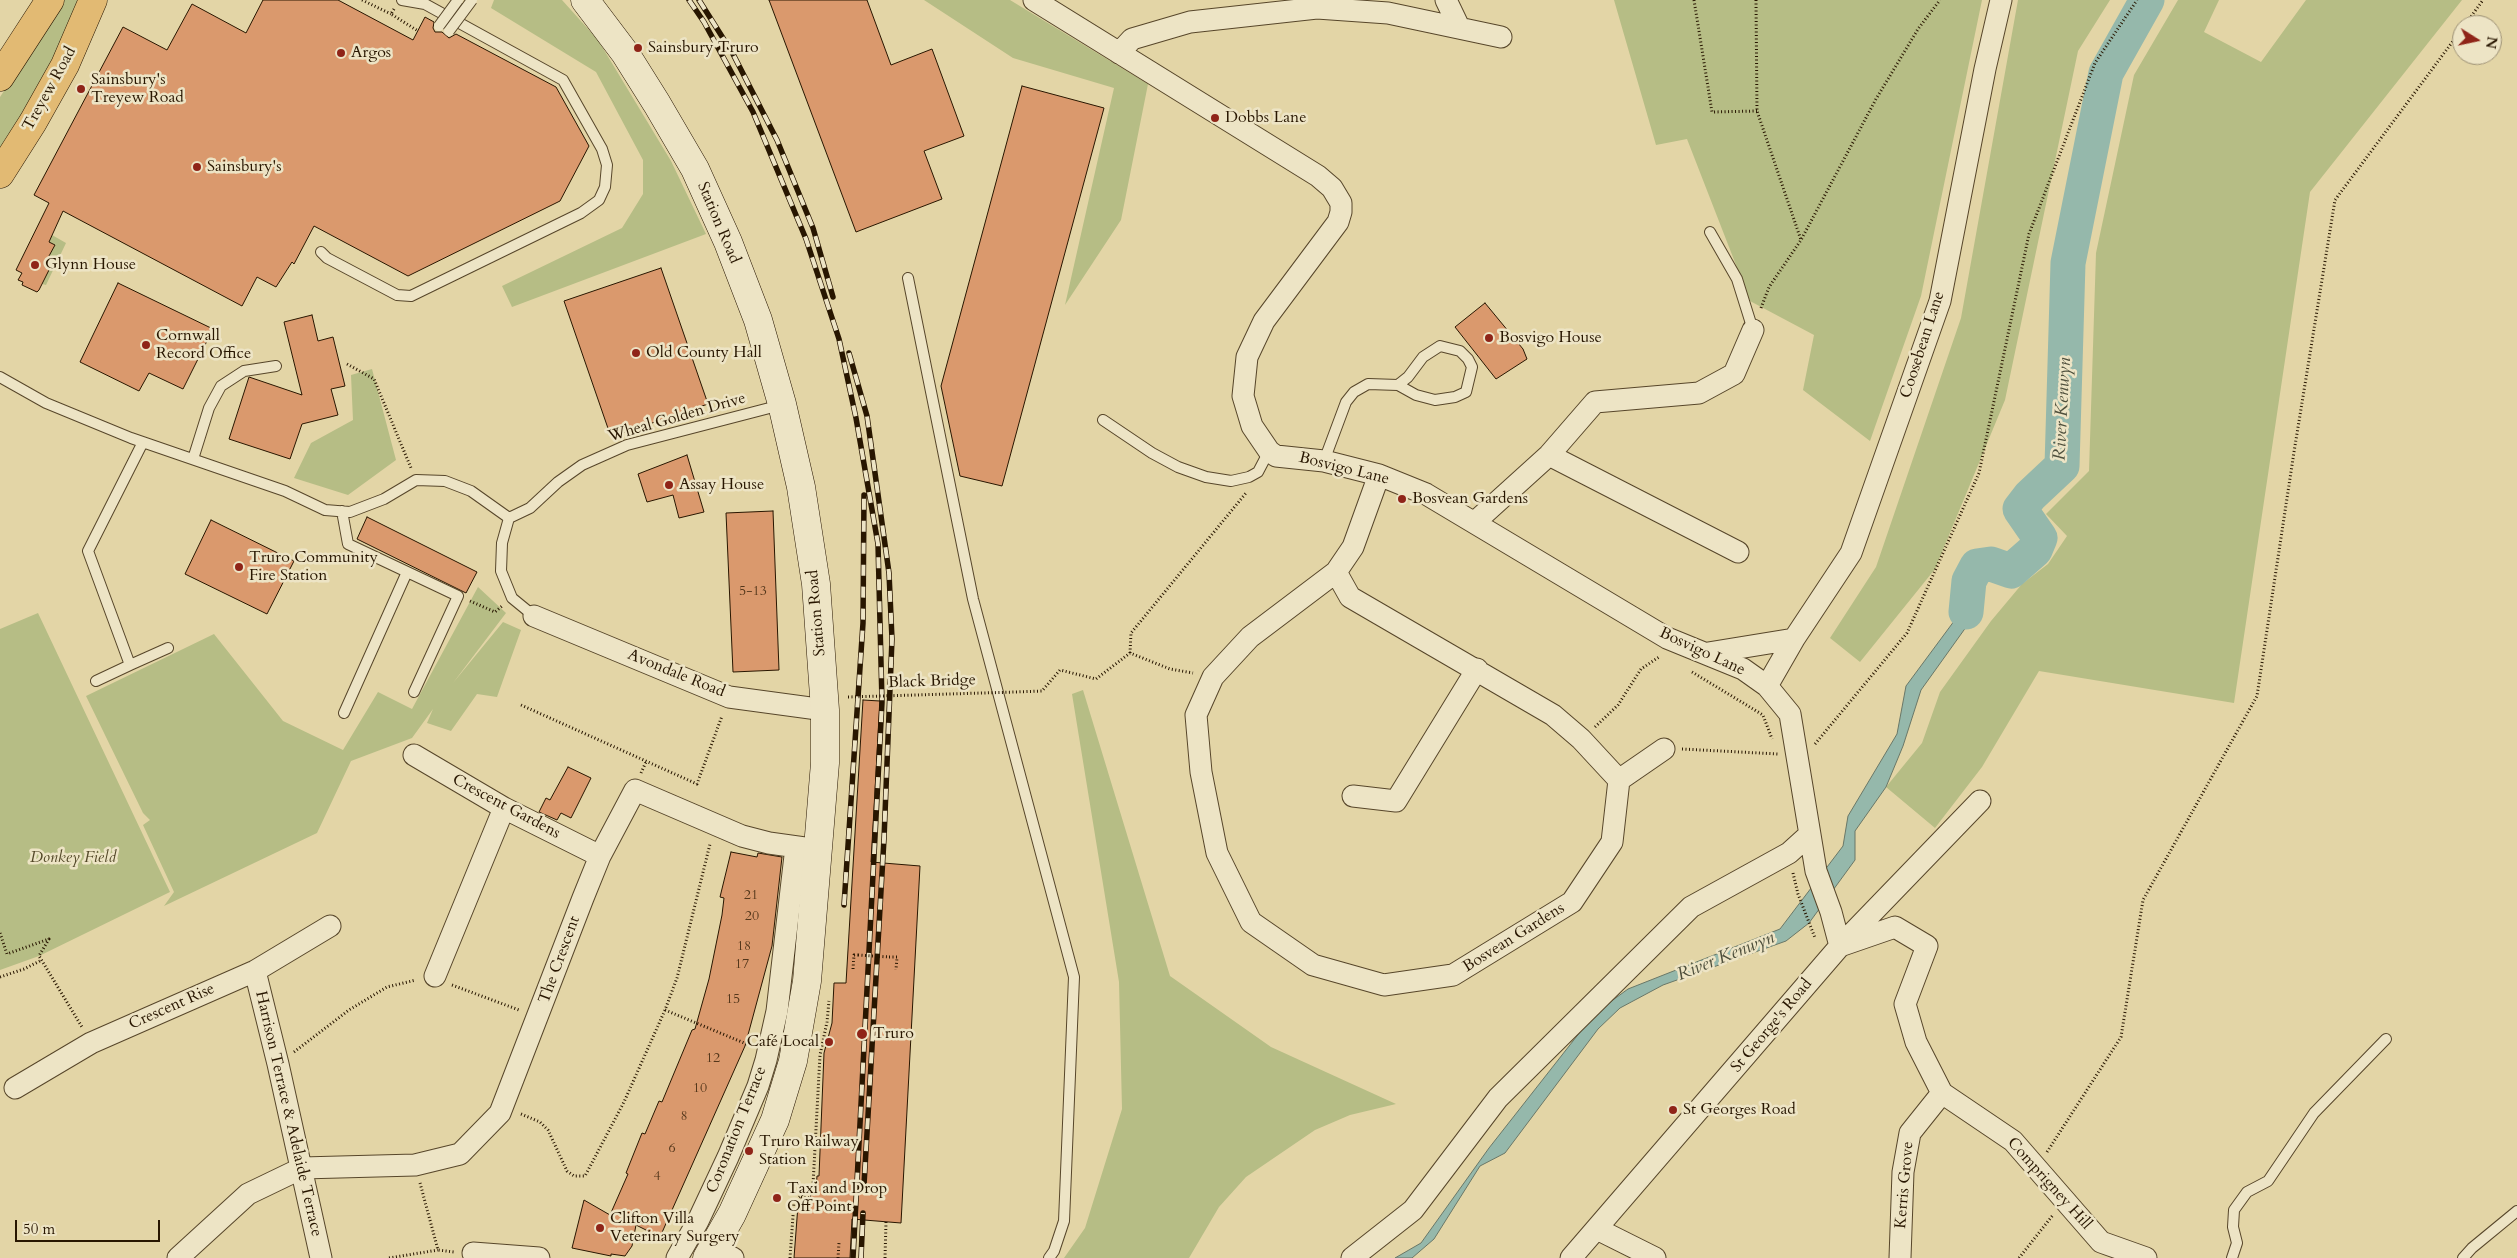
<!DOCTYPE html>
<meta charset="utf-8">
<style>
body{margin:0}
#map{position:relative;width:2517px;height:1258px;overflow:hidden;background:#e3d5a6;font-family:Cardo,serif}
canvas{display:block}
.north{position:absolute;left:2452px;top:15px;width:50px;height:50px;box-sizing:border-box;background:#ede4c5;border:1px solid #9e9276;border-radius:50%;rotate:100deg;font-size:14px;font-weight:700;line-height:20px;text-align:center;color:#281600}
.north::after{content:'';display:block;margin:auto;width:18px;height:22px;background:#8f2418;clip-path:polygon(50% 0,100% 100%,50% 72%,0 100%)}
.scale{position:absolute;left:15px;top:1220px;width:145px;height:22px;box-sizing:border-box;border:2px solid #281600;border-top:0;padding-left:6px;font-size:15px;line-height:18px;white-space:nowrap;color:#281600;-webkit-text-stroke:4px #ede4c5;paint-order:stroke}
</style>
<div id="map">
<canvas width="2517" height="1258"></canvas>
<div class="north">N</div>
<div class="scale">50 m</div>
</div>
<script>
const ctx = document.querySelector('canvas').getContext('2d');
ctx.lineJoin = 'round';
function fillPath(path, color) { ctx.fillStyle = color; ctx.fill(path, 'evenodd'); }
const poly = rows => new Path2D(rows.map(r => 'M' + r).join(''));
function trace(path, color, width, dash) { ctx.strokeStyle = color; ctx.lineWidth = width; ctx.lineCap = dash ? 'butt' : 'round'; ctx.setLineDash(dash || []); ctx.stroke(path); }
function label(font, color, halo, rows, align = 'center') {
  ctx.font = font + ' Cardo,serif'; ctx.lineWidth = 5; ctx.setLineDash([]); ctx.textBaseline = 'middle'; ctx.strokeStyle = halo; ctx.fillStyle = color; for (const [text, x, y, turn = 0] of rows) {
    ctx.save(); ctx.translate(x, y); ctx.rotate((+turn || 0) * Math.PI / 180); ctx.textAlign = isNaN(turn) ? turn : align; if (halo) ctx.strokeText(text, 0, 0); ctx.fillText(text, 0, 0); ctx.restore();
  }
}
fillPath(poly([
 [64,0,84,0,70,31,0,154,0,97],
 [494,0,562,0,598,40,671,161,706,234,512,307,502,286,622,228,643,194,643,160,596,72,491,8],
 [924,0,1010,0,1148,84,1121,220,1065,305,1114,88,1013,58],
 [1614,0,1982,0,1921,296,1870,441,1803,390,1814,335,1750,301,1687,139,1656,145],
 [2018,0,2110,0,2078,51,2005,400,1935,569,1860,662,1830,638,1876,567,1961,318],
 [2178,0,2219,0,2204,32,2261,62,2306,0,2462,0,2310,192,2234,703,2039,671,1982,767,1935,828,1886,787,1922,743,1940,692,1991,621,2022,584,2048,564,2067,536,2046,514,2089,471,2096,253,2134,75],
 [52,235,66,243,46,285,42,284,54,258,49,256,55,245,49,242],
 [372,369,396,460,348,495,294,478,311,443,353,420,351,375],
 [478,587,506,613,453,683,503,622,521,630,497,697,477,694,451,731,427,723,433,709,412,738,351,761,317,833,164,906,174,892,143,825,150,820,143,813,86,696,214,634,283,721,343,750,378,692,412,709],
 [38,613,170,892,39,956,0,970,0,629],
 [1083,690,1170,976,1271,1047,1396,1104,1350,1115,1315,1130,1246,1177,1219,1207,1189,1258,1064,1258,1085,1228,1122,1109,1119,982,1072,694]
]), '#b6bd85');
const water = poly([
 [1979,563,1991,564,1979,576,1974,616,1921,690,1903,746,1886,787,1855,831,1855,860,1809,923,1786,941,1663,985,1620,1008,1598,1029,1505,1153,1480,1166,1434,1239,1412,1258,1395,1258,1421,1243,1489,1148,1595,1013,1628,989,1780,929,1843,846,1848,816,1897,734,1906,686,1963,609,1965,578,1979,563]
]);
fillPath(water, '#95b8ab');
trace(water, '#697767', 1);
trace(poly([
 [1966,612,1969,581,1977,566,1991,564,2011,571,2035,550,2040,538,2020,509,2030,496,2062,466,2068,263,2106,73,2147,0]
]), '#95b8ab', 35);
const building = poly([
 [263,0,338,0,413,40,425,17,434,22,433,28,435,32,442,32,449,38,456,34,556,87,589,146,560,201,408,276,314,226,294,264,292,262,276,287,257,277,242,306,63,211,49,242,55,245,49,256,55,258,39,290,37,292,22,285,23,282,18,280,22,273,16,270,49,203,34,195,123,27,167,50,192,4,246,33,263,0],
 [769,0,867,0,891,65,932,49,964,136,924,151,942,199,856,232,769,0],
 [1022,86,1104,108,1002,486,960,476,941,386,1022,86],
 [661,268,708,404,611,437,564,301,661,268],
 [118,283,213,329,183,389,149,373,139,391,80,362,118,283],
 [1485,303,1523,349,1527,359,1496,379,1455,327,1485,303],
 [312,315,318,341,333,337,345,386,331,389,338,415,302,424,290,459,229,439,249,377,302,395,284,322,312,315],
 [687,455,704,512,679,518,673,495,647,502,638,474,687,455],
 [773,511,779,670,733,672,726,513,773,511],
 [367,517,477,572,466,593,357,539,367,517],
 [211,520,294,561,267,614,185,574,211,520],
 [863,700,880,701,871,862,920,866,901,1223,852,1219,850,1258,794,1258,798,1205,810,1206,811,1189,816,1189,817,1176,819,1176,824,1053,832,1023,834,983,846,983,863,700],
 [568,767,591,778,571,818,561,813,557,820,539,812,546,798,550,800,568,767],
 [731,852,757,857,758,853,782,857,772,946,745,1046,660,1237,636,1225,632,1246,625,1256,611,1254,611,1256,572,1248,584,1200,610,1215,628,1174,626,1173,642,1133,645,1134,659,1101,662,1102,692,1030,695,1029,709,979,722,915,724,898,720,897,731,852]
]);
fillPath(building, '#da996d');
trace(building, '#281600', 1);
const lane = poly([
 [1710,232,1737,279,1753,330],
 [321,252,327,258,397,295,411,296,581,213,599,200,605,187,607,165,602,149,563,80,425,4,402,0],
 [908,278,973,599,1074,977,1064,1221,1054,1251,1049,1258],
 [0,377,46,403,131,438,285,491,325,510,350,512,384,499,416,480,445,481,471,491,509,518,502,543,501,571,512,598,534,616],
 [1103,420,1152,453,1178,467,1206,477,1231,481,1249,477,1258,472,1269,451],
 [193,459,209,408,221,386,244,371,276,366],
 [1324,461,1346,402,1354,392,1368,384,1398,385,1416,395,1435,400,1455,397,1466,392,1472,367,1468,359,1460,351,1440,346,1423,357,1408,377,1398,385],
 [342,511,348,544,458,596,414,692],
 [509,518,530,508,558,482,582,465,627,445,781,405],
 [130,665,168,648],
 [96,681,130,665,88,551,143,442],
 [344,713,407,572],
 [2232,1258,2237,1243,2233,1227,2234,1210,2247,1192,2268,1181,2314,1113,2386,1039],
 [2463,1258,2472,1248,2517,1211]
]);
const street = poly([
 [1034,0,1318,176,1332,188,1341,203,1341,212,1338,222,1264,321,1247,357,1243,396,1252,426,1269,451,1276,456,1324,461,1379,475,1426,494,1667,638,1743,669,1767,686,1790,714,1816,871,1831,912,1840,946,1895,927,1927,946,1905,1004,1916,1042,1942,1093,2013,1141,2101,1242,2146,1258],
 [1446,0,1459,27],
 [1119,53,1132,39,1190,22,1317,8,1388,13,1501,37],
 [1549,455,1738,552],
 [1475,522,1549,455,1595,402,1699,393,1734,374,1753,330],
 [1336,572,1350,597,1553,715,1581,739,1619,780,1612,842,1572,902,1453,975,1384,985,1313,965,1251,922,1217,853,1201,772,1196,715,1213,677,1250,637,1336,572,1353,547,1379,475],
 [534,616,729,697,825,710],
 [1794,639,1851,553,1940,301,1985,69,2001,0],
 [1708,653,1794,639,1767,686],
 [414,755,504,808,600,856],
 [1619,780,1664,749],
 [1353,796,1396,801,1477,669],
 [255,971,278,1064,321,1258],
 [435,976,504,808],
 [15,1088,91,1043,255,971,330,926],
 [1597,1229,1655,1258],
 [713,1249,733,1258],
 [473,1253,539,1258],
 [178,1258,248,1194,302,1168,415,1165,460,1154,500,1113,583,898,600,856,635,790,742,836,769,843,819,850],
 [677,1258,698,1221,728,1157,758,1086,766,1060,777,1011,796,847],
 [1352,1258,1413,1210,1498,1098,1691,907,1789,853,1810,834],
 [1571,1258,1840,946,1980,801],
 [1900,1258,1903,1172,1910,1133,1942,1093]
]);
const secondary = poly([
 [585,0,625,53,657,104,695,169,728,242,758,320,782,404,801,487,816,584,825,710,825,763,807,981,793,1061,775,1120,732,1214,707,1258]
]);
const highway = poly([
 [0,77,50,0],
 [0,174,33,122,65,65,93,0]
]);
trace(lane, '#57462a', 12);
trace(street, '#57462a', 23);
trace(secondary, '#281600', 29);
trace(highway, '#281600', 29);
trace(poly([
 [362,0,391,14],
 [1694,0,1712,112,1757,111],
 [1756,0,1757,111,1801,240],
 [394,9,391,14,418,31],
 [2465,25,2483,0],
 [1761,308,1769,287,1801,240,1876,99,1918,29,1940,0],
 [347,364,374,379,411,468],
 [470,601,495,612,502,606],
 [1130,653,1131,633,1246,493],
 [1692,672,1763,715,1772,739],
 [1016,692,1042,691,1060,670,1096,679,1130,653,1170,669,1193,673],
 [521,705,697,784,722,716],
 [1595,727,1618,705,1641,669,1659,657],
 [1815,744,1907,633,1979,473,2029,234,2095,63,2137,0],
 [1682,749,1778,754],
 [641,773,646,762],
 [1793,873,1798,894,1815,938],
 [0,933,7,954,49,939,39,956,82,1027],
 [889,957,897,957,896,970],
 [853,969,854,955,858,955],
 [0,977,24,969,42,960],
 [452,985,519,1010],
 [665,1010,749,1045],
 [294,1052,349,1010,387,987,416,980],
 [521,1114,540,1122,548,1130,567,1171,574,1176,585,1176,624,1102,665,1010,677,978,710,844],
 [2047,1152,2121,1037,2143,900,2257,696,2294,452,2335,200,2462,29],
 [420,1183,438,1250,454,1252],
 [801,1197,811,1198],
 [389,1258,438,1250],
 [790,1258,794,1202,813,1185,820,1055,827,1022,829,1001],
 [838,1258,839,1243],
 [885,1258,886,1222],
 [2019,1258,2053,1215]
]), '#281600', 3, [1, 2.5]);
trace(lane, '#ede4c5', 10);
trace(street, '#ede4c5', 21);
trace(secondary, '#ede4c5', 28);
trace(highway, '#e2ba73', 28);
const rail = poly([
 [689,0,704,22,753,112,806,239,839,339,856,418,878,544,882,702,853,1258],
 [699,0,733,54,777,140,813,228,833,297],
 [849,353,867,416,889,573,892,639,884,839,864,1185],
 [844,905,863,623,864,495],
 [861,1258,863,1213]
]);
trace(rail, '#281600', 5.5);
trace(rail, '#ede4c5', 4, [11]);
const laneBridge = poly([
 [439,26,458,0],
 [449,31,472,0]
]);
trace(laneBridge, '#57462a', 12, []);
trace(poly([
 [848,697,1016,692],
 [858,955,889,957]
]), '#281600', 3, [1, 2.5]);
trace(laneBridge, '#ede4c5', 10);
for (const [x, y, r, color] of [
 [638,48,5,"#8f2418"],
 [341,53,5,"#8f2418"],
 [81,89,5,"#8f2418"],
 [1215,118,5,"#8f2418"],
 [197,167,5,"#8f2418"],
 [35,265,5,"#8f2418"],
 [1489,338,5,"#8f2418"],
 [146,345,5,"#8f2418"],
 [636,353,5,"#8f2418"],
 [669,485,5,"#8f2418"],
 [1402,499,5,"#8f2418"],
 [239,567,5,"#8f2418"],
 [862,1034,6,"#8f2418"],
 [829,1042,5,"#8f2418"],
 [1673,1110,5,"#8f2418"],
 [749,1151,5,"#8f2418"],
 [777,1198,5,"#8f2418"],
 [600,1228,5,"#8f2418"]
]) { const dot = new Path2D(); dot.arc(x, y, r, 0, 2 * Math.PI); ctx.fillStyle = color; ctx.fill(dot); trace(dot, '#ede4c5', 2); }
label('14px', '#54371b', null, [
 ["5-13",753,592],
 ["21",751,896],
 ["20",752,917],
 ["18",744,947],
 ["17",742,965],
 ["15",733,1000],
 ["12",713,1059],
 ["10",700,1089],
 ["8",684,1117],
 ["6",672,1149],
 ["4",657,1177]
]);
label('16px', '#281600', '#ede4c5', [
 ["Sainsbury Truro",648,48],
 ["Argos",351,53],
 ["Sainsbury's",91,80],
 ["Treyew Road",91,98],
 ["Dobbs Lane",1225,118],
 ["Sainsbury's",207,167],
 ["Glynn House",45,265],
 ["Cornwall",156,336],
 ["Record Office",156,354],
 ["Bosvigo House",1499,338],
 ["Old County Hall",646,353],
 ["Assay House",679,485],
 ["Bosvean Gardens",1412,499],
 ["Truro Community",249,558],
 ["Fire Station",249,576],
 ["Truro",873,1034],
 ["Café Local",819,1042,"right"],
 ["St Georges Road",1683,1110],
 ["Truro Railway",759,1142],
 ["Station",759,1160],
 ["Taxi and Drop",787,1189],
 ["Off Point",787,1207],
 ["Clifton Villa",610,1219],
 ["Veterinary Surgery",610,1237]
], 'left');
label('16px', '#281600', '#ede4c5', [
 ["Treyew Road",50,89,-61],
 ["Station Road",718,223,67],
 ["Coosebean Lane",1923,345,-72],
 ["Wheal Golden Drive",677,418,-16],
 ["Bosvigo Lane",1344,469,14],
 ["Station Road",817,613,-95],
 ["Bosvigo Lane",1702,652,25],
 ["Avondale Road",676,674,22],
 ["Black Bridge",932,682,-2],
 ["Crescent Gardens",506,807,28],
 ["Bosvean Gardens",1514,938,-32],
 ["The Crescent",560,960,-70],
 ["Crescent Rise",172,1007,-24],
 ["St George's Road",1772,1026,-50],
 ["Harrison Terrace & Adelaide Terrace",288,1114,77],
 ["Coronation Terrace",737,1130,-68],
 ["Comprigney Hill",2049,1184,48],
 ["Kerris Grove",1905,1185,-85]
]);
label('italic 16px', '#534828', '#ede4c5', [
 ["Donkey Field",73,858]
]);
label('italic 18px', '#4e4f3c', '#ede4c5', [
 ["River Kenwyn",2063,409,-87],
 ["River Kenwyn",1726,957,-22]
]);
</script>
